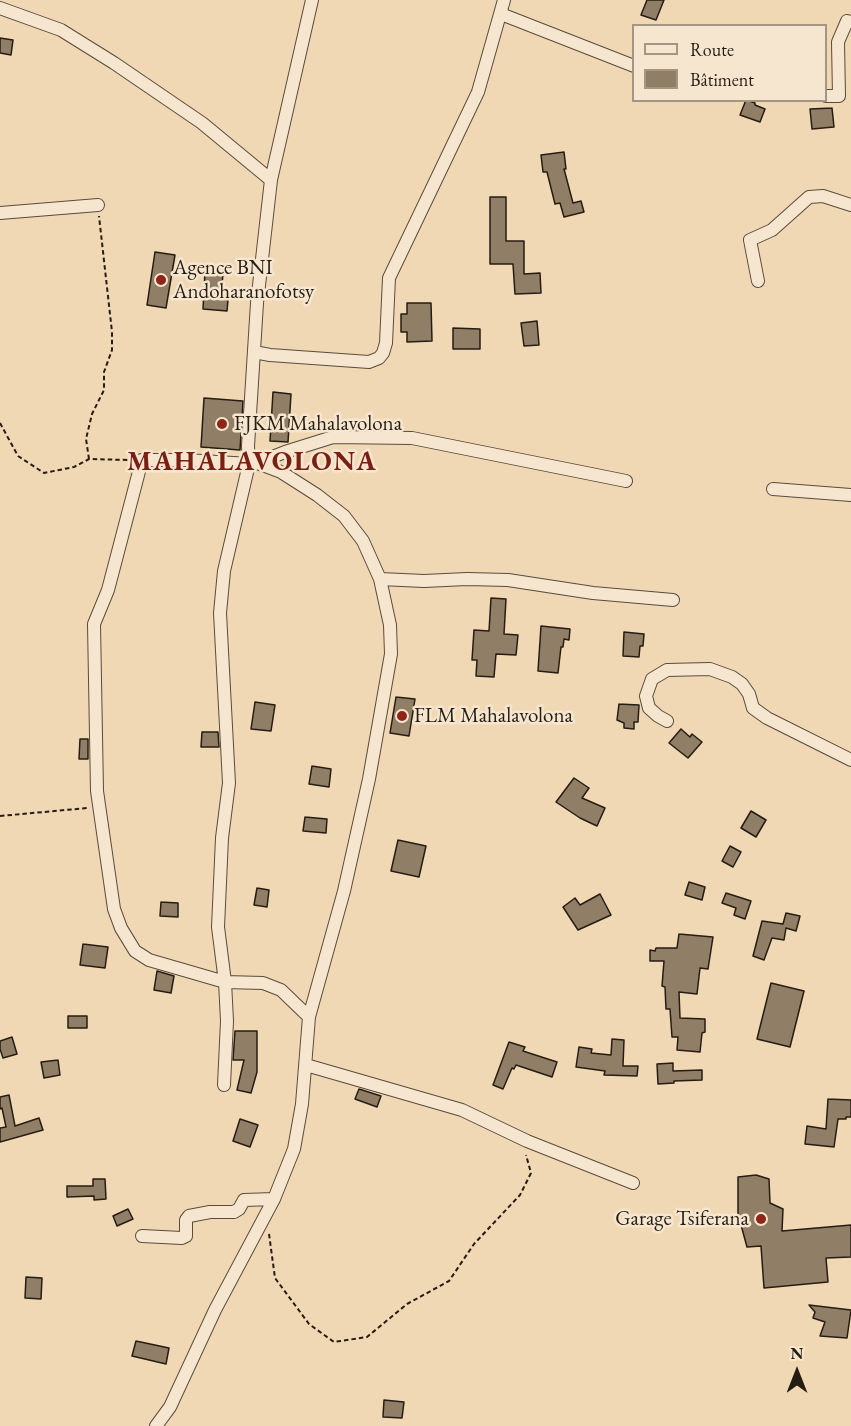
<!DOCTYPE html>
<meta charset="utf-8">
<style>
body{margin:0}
#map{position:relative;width:851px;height:1426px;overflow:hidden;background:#f1d8b5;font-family:"EB Garamond",serif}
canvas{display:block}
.legend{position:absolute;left:632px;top:24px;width:195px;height:78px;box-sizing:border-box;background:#f6e6cf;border:2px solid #a39683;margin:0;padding:8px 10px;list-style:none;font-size:18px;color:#261d12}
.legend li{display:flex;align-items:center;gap:12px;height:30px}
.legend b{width:30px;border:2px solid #a39683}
.north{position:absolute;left:767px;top:1342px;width:60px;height:60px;-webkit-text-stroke:4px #f6e6cf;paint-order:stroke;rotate:0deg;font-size:16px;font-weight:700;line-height:24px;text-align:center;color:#261d12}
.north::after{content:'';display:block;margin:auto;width:21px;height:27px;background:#261d12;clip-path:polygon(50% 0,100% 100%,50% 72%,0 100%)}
</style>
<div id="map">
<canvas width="851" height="1426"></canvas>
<ul class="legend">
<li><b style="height:8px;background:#f6e6cf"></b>Route</li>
<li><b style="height:16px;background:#907e67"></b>Bâtiment</li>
</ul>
<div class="north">N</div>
</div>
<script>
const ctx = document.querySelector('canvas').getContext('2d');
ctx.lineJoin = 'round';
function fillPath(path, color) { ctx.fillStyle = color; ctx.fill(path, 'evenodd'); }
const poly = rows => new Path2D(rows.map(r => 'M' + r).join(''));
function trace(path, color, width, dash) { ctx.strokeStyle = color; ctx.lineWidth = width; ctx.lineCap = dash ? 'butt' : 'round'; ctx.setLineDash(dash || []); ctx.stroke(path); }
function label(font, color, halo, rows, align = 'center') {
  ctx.font = font + ' "EB Garamond",serif'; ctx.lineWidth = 5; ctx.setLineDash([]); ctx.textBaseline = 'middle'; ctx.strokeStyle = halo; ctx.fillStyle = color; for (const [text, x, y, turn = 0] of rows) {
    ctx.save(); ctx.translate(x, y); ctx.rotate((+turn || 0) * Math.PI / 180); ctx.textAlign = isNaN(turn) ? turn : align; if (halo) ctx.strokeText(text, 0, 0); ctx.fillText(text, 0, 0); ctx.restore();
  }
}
const building = poly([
 [647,0,664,0,656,20,641,15,647,0],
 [0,38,13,40,11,55,0,53,0,38],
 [746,100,755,103,755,105,765,109,760,122,740,115,746,100],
 [832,108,834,127,812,129,810,109,832,108],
 [564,152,566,169,564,169,573,203,581,201,584,212,564,217,560,203,555,204,547,172,543,172,541,155,564,152],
 [490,197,506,197,506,241,524,241,524,274,540,273,541,293,515,294,513,264,490,264,490,197],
 [155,252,175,255,166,308,147,305,155,252],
 [205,272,223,273,221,299,228,300,227,311,203,309,205,272],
 [407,303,431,303,432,341,407,342,407,332,401,332,401,314,407,314,407,303],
 [537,321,539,345,524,346,521,323,537,321],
 [453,328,480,329,480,349,453,349,453,328],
 [273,392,291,394,288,442,270,441,273,392],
 [204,398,243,401,240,450,201,447,204,398],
 [491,598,506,599,504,634,518,635,516,655,496,654,494,677,476,676,477,660,472,660,474,630,489,631,491,598],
 [541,626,570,629,569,640,564,639,563,647,561,647,558,673,538,671,541,626],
 [624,632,644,634,643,646,640,646,639,657,623,656,624,632],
 [396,697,415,699,409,736,390,733,396,697],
 [255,702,275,705,271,731,251,729,255,702],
 [619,704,639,705,638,722,634,722,634,729,624,728,624,723,617,720,619,704],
 [681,729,690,737,692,734,702,742,688,758,669,743,681,729],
 [202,732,218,732,219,747,201,747,202,732],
 [80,739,88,739,88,759,79,759,80,739],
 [312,766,331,769,329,787,309,784,312,766],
 [574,778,589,788,582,798,605,808,597,826,580,818,556,802,574,778],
 [751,811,766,820,756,837,741,828,751,811],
 [305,817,327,819,326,833,303,831,305,817],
 [398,840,426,846,419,877,391,871,398,840],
 [730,846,741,852,733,867,722,861,730,846],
 [689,882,705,887,702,900,685,895,689,882],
 [257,888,269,890,267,907,254,905,257,888],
 [726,893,751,901,745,919,734,915,736,908,722,903,726,893],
 [600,894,611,915,578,930,563,907,575,898,580,905,600,894],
 [161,902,178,903,178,917,160,916,161,902],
 [786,913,800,916,796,931,786,928,784,940,772,938,764,960,753,956,762,921,783,924,786,913],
 [679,934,713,937,708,969,700,968,697,994,679,992,680,1018,705,1019,705,1032,702,1033,700,1052,677,1050,678,1037,672,1037,670,1009,666,1009,665,987,662,986,664,961,650,961,650,950,655,951,656,948,677,948,679,934],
 [83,944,108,947,105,968,80,965,83,944],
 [157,971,174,976,171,993,154,990,157,971],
 [771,983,804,991,790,1047,757,1039,771,983],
 [68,1016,87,1016,87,1028,68,1028,68,1016],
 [235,1031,257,1031,257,1072,251,1093,237,1090,244,1060,233,1060,235,1031],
 [12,1037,17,1054,3,1058,0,1049,0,1041,12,1037],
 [612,1039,624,1040,623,1066,638,1066,637,1076,604,1075,605,1071,576,1067,579,1047,592,1049,591,1053,611,1055,612,1039],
 [509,1042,525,1047,523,1051,557,1062,552,1077,516,1065,514,1069,512,1068,503,1089,493,1085,509,1042],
 [58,1060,60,1075,44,1078,41,1062,58,1060],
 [673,1063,673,1071,702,1070,702,1080,674,1081,674,1083,658,1084,657,1064,673,1063],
 [359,1089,381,1096,377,1107,355,1099,359,1089],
 [9,1095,15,1126,39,1118,43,1130,0,1142,0,1128,6,1127,2,1108,0,1109,0,1097,9,1095],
 [828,1099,851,1100,851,1117,846,1117,846,1119,838,1119,834,1147,805,1144,807,1126,826,1129,828,1099],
 [240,1119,258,1125,250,1147,233,1141,240,1119],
 [756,1175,769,1179,770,1203,783,1209,782,1231,851,1225,851,1257,826,1258,828,1282,764,1288,761,1246,747,1247,738,1214,738,1177,756,1175],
 [93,1179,105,1179,106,1199,94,1200,94,1196,67,1197,67,1186,93,1186,93,1179],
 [128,1209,133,1219,117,1226,113,1216,128,1209],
 [26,1277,42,1278,41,1299,25,1298,26,1277],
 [809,1305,851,1310,847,1338,820,1336,825,1322,813,1318,815,1312,809,1305],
 [136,1341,169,1348,166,1364,132,1356,136,1341],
 [384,1400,404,1402,402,1418,383,1417,384,1400]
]);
fillPath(building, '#907e67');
trace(building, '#261d12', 1.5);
const minor = poly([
 [0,8,61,30,114,63,202,123,271,180],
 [501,14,634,66],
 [826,96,839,96,838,42,847,21,851,22],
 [0,213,98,205],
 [758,281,750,240,772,230,809,197,823,196,851,205],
 [254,352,270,355,369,362,379,358,383,353,386,343,389,278,478,92,504,0],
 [773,489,851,495],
 [380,579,424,581,467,579,508,580,593,593,673,600],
 [667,721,658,716,649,708,646,696,652,679,667,670,710,669,732,677,742,684,749,694,753,708,767,718,851,760],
 [309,1017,281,990,263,983,225,982,149,960,135,951,121,928,114,909,97,791,94,624,108,590,142,460,186,460,249,464,257,463,285,452,333,437,412,438,626,481],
 [306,1065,462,1110,527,1141,633,1183],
 [224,1085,227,1021,225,982,218,927,222,838,229,783,220,613,224,571,249,464,248,446,257,303,271,180,312,0],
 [142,1236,182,1238,186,1236,186,1220,189,1216,210,1212,234,1212,239,1209,244,1200,274,1199],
 [156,1426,170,1407,215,1310,274,1199,294,1149,302,1104,309,1017,344,891,369,779,391,654,390,625,380,579,363,541,344,516,317,495,281,472,257,463]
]);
trace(minor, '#594c3b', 14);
trace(poly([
 [0,423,18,456,44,473,74,467,89,459,129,460],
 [89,459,86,439,92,414,104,390,104,372,112,350,112,332,99,216],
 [0,816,87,808],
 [269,1234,275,1278,309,1324,334,1342,367,1337,407,1304,449,1281,474,1244,520,1195,531,1173,526,1155]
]), '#261d12', 2, [4.5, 3]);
trace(minor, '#f6e6cf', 12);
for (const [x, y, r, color] of [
 [161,280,6,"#8f2418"],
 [222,424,6,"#8f2418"],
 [402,716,6,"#8f2418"],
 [761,1219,6,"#8f2418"]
]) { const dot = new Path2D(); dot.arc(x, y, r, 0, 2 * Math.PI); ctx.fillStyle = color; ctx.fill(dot); trace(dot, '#f6e6cf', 2); }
label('21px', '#261d12', '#f6e6cf', [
 ["Agence BNI",173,268],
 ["Andoharanofotsy",173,292],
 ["FJKM Mahalavolona",234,424],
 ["FLM Mahalavolona",414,716],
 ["Garage Tsiferana",749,1219,"right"]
], 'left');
ctx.letterSpacing = '1.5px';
label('bold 27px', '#7a1f14', '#f6e6cf', [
 ["MAHALAVOLONA",252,463]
]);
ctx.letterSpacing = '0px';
</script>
